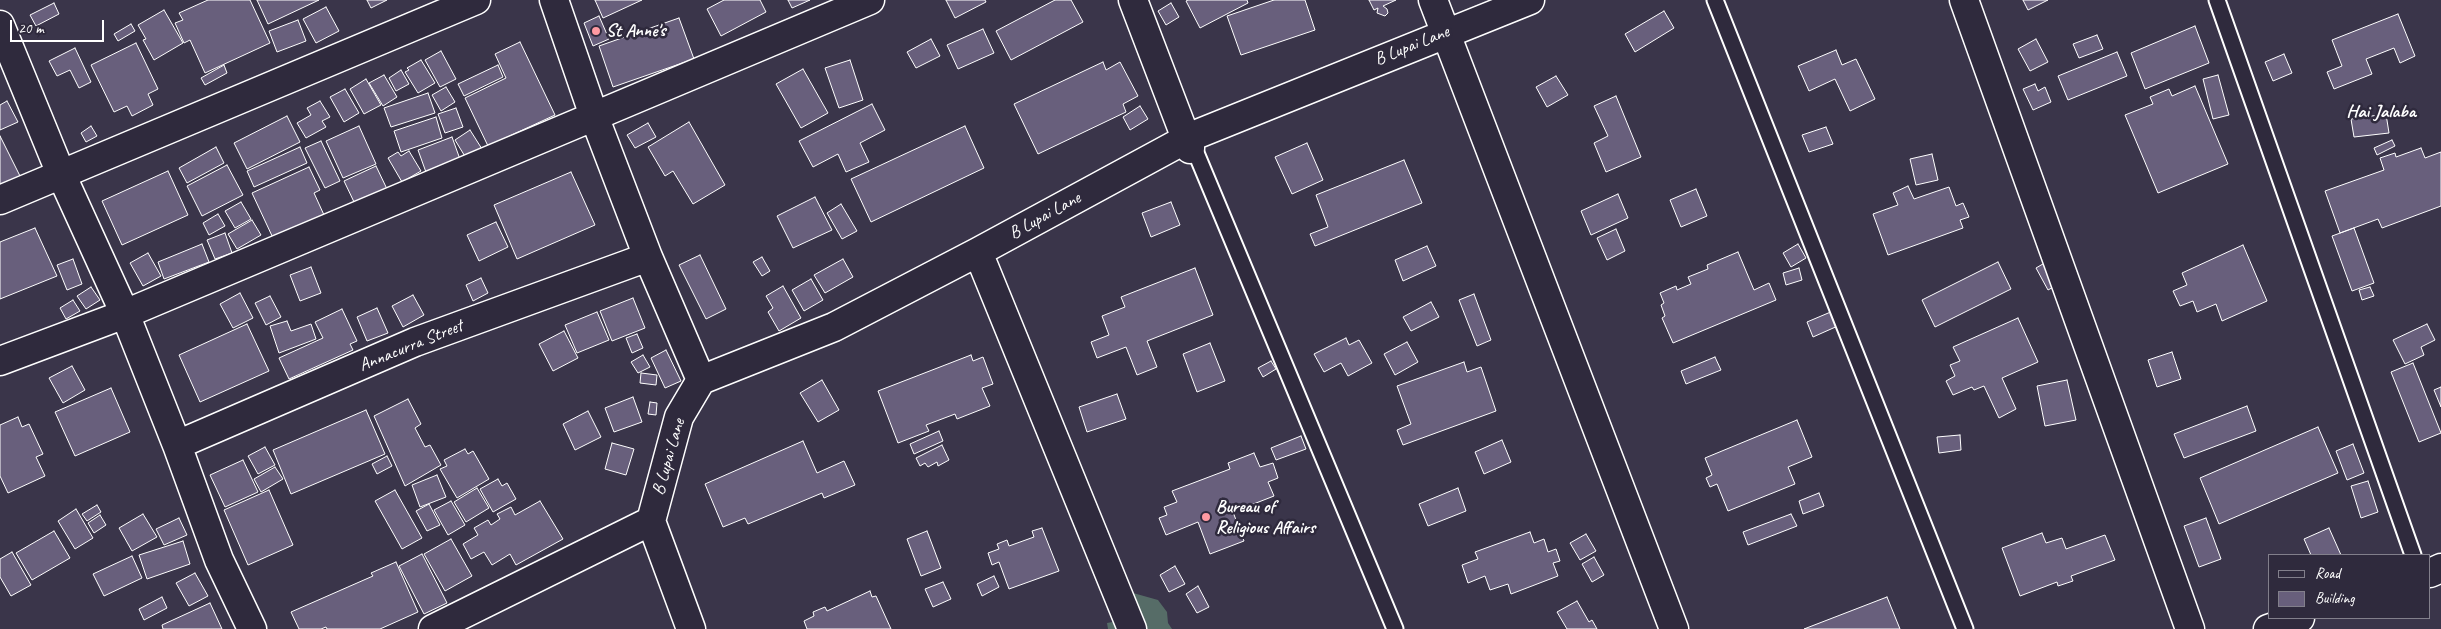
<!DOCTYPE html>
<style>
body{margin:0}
#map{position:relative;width:2441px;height:629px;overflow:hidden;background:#3a354a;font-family:Caveat,sans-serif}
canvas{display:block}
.legend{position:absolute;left:2268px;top:554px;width:162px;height:65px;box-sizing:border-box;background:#2f2a3d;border:1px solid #827f8b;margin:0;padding:6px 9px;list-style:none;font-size:15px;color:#fff}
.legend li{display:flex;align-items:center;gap:10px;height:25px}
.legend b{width:25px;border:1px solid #827f8b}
.scale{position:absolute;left:10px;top:20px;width:94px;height:22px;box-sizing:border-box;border:2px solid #fff;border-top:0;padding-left:6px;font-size:15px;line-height:18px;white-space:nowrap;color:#fff;-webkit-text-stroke:4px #2f2a3d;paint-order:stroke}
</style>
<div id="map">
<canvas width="2441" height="629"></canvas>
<ul class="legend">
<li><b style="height:6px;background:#2f2a3d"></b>Road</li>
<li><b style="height:14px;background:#685f7c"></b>Building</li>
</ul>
<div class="scale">20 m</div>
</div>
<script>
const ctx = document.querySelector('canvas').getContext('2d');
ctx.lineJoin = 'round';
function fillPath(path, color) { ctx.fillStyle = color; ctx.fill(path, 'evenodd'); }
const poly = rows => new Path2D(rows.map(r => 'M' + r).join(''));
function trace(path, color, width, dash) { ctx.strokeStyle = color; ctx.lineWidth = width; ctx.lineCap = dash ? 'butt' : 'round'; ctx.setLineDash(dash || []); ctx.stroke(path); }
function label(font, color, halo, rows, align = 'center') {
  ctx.font = font + ' Caveat,sans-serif'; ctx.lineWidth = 5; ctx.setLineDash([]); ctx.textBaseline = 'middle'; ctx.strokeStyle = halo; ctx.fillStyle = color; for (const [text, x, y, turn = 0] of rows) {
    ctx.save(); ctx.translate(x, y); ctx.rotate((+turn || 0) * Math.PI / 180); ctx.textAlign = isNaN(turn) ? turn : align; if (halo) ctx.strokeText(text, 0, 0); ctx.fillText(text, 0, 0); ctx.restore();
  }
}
fillPath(poly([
 [1126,591,1158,600,1167,612,1168,623,1172,629,1108,629,1107,623,1118,621]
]), '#566c67');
const building = poly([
 [208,0,250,0,270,43,205,73,190,40,184,43,175,23,183,20,179,13,208,0],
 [257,0,319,0,268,24,257,0],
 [367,0,387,0,371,8,367,0],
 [595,0,642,0,603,18,595,0],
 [724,0,760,0,766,12,721,36,707,9,724,0],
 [788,0,810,0,792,8,788,0],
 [946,0,985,0,986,2,955,18,946,0],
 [1055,0,1071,0,1083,22,1011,60,996,31,1055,0],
 [1188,0,1247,0,1248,3,1200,28,1186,1,1188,0],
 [1274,0,1305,0,1315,30,1241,55,1227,16,1274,0],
 [1369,0,1396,0,1383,6,1387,9,1388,13,1385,16,1377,13,1378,8,1374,10,1369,0],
 [2023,0,2048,0,2028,10,2023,0],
 [54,3,59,14,36,26,30,15,54,3],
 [1171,3,1179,17,1166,25,1158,11,1171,3],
 [326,7,339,31,316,43,303,19,326,7],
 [164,10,183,43,154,60,143,40,146,39,138,25,164,10],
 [1664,11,1674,28,1635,52,1625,34,1664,11],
 [2398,14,2415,56,2400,63,2394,48,2366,59,2372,74,2334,89,2327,72,2342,66,2332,40,2398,14],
 [599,16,609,39,593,46,584,23,599,16],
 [679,18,694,59,613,87,599,46,679,18],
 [298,20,306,41,277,52,269,31,298,20],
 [131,24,135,31,118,41,114,34,131,24],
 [2195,26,2209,63,2145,89,2131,53,2195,26],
 [983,29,994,53,958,69,947,45,983,29],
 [2097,35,2103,49,2079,58,2073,44,2097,35],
 [931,39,940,56,916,68,907,52,931,39],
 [2036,39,2048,62,2030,71,2018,49,2036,39],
 [520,42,555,115,488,146,465,98,506,78,495,54,520,42],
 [136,43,158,89,148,94,153,105,132,116,127,106,114,112,91,65,136,43],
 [75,48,91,82,79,88,70,70,57,76,49,61,75,48],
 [1836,50,1842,65,1856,59,1875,99,1850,111,1835,79,1809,91,1798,66,1836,50],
 [441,51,456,79,440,87,425,60,441,51],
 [2117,52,2127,76,2068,100,2058,76,2117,52],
 [2284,54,2292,73,2273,81,2265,62,2284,54],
 [421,60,435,83,418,93,405,72,409,70,407,68,421,60],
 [850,60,863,100,839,108,825,68,850,60],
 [1103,62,1106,70,1120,62,1138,96,1123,104,1126,112,1038,154,1014,104,1103,62],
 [224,65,227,73,205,85,201,78,224,65],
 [498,65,503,77,464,96,458,84,498,65],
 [803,69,828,113,801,128,776,84,803,69],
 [401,70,409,84,396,91,389,78,401,70],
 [384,75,397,97,383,106,369,83,384,75],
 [2218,75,2229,115,2213,119,2203,79,2218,75],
 [1556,76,1568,95,1547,107,1536,87,1556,76],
 [366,79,381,105,364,114,350,89,366,79],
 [2035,84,2038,91,2045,87,2051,102,2033,110,2023,89,2035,84],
 [2195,86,2228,164,2158,193,2125,115,2153,104,2150,97,2169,89,2172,96,2195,86],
 [446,87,455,102,441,111,432,95,446,87],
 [345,89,359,113,344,122,330,97,345,89],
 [428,93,435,113,391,127,384,108,428,93],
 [1616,96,1641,157,1606,172,1594,143,1608,136,1594,106,1616,96],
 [7,101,18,122,0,130,0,105,7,101],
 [320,101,330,117,322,121,326,127,306,138,297,123,311,115,307,108,320,101],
 [872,104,885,130,860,143,869,162,846,172,838,154,813,167,799,141,872,104],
 [1140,106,1148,119,1130,130,1123,117,1140,106],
 [456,108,463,127,445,133,438,114,456,108],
 [2386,114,2389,133,2354,137,2351,119,2386,114],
 [287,116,300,142,247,169,234,143,287,116],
 [436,117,442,138,401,152,394,131,436,117],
 [689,122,725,185,693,204,673,171,665,176,648,147,689,122],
 [648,123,656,137,635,148,627,135,648,123],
 [91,126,97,136,86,142,81,133,91,126],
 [359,126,376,164,343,178,326,141,359,126],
 [965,126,984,168,871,222,851,179,965,126],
 [1826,127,1833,144,1809,152,1802,135,1826,127],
 [470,130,482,149,466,158,455,140,470,130],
 [0,136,20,176,0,186,0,136],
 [452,137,461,162,427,175,418,150,452,137],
 [2392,140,2395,146,2377,155,2374,148,2392,140],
 [321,141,340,181,325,188,305,148,321,141],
 [1307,143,1323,180,1292,194,1275,157,1307,143],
 [216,147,224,163,187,183,179,168,216,147],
 [300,147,307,163,254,187,247,171,300,147],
 [2421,148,2425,158,2441,152,2441,206,2382,228,2378,219,2340,233,2325,191,2384,170,2380,158,2395,153,2396,157,2421,148],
 [409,151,421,171,402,182,388,158,398,152,401,156,409,151],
 [1932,154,1938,180,1916,185,1910,159,1932,154],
 [1404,160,1422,203,1315,246,1310,234,1328,227,1316,195,1404,160],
 [227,165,243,195,202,216,187,186,227,165],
 [376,166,387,189,355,204,344,181,376,166],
 [309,167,320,190,314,193,324,215,273,238,252,193,309,167],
 [168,171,188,215,122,245,102,201,168,171],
 [571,172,595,225,517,259,494,205,571,172],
 [1908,186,1914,199,1949,187,1956,206,1963,203,1969,217,1960,220,1963,228,1888,255,1873,214,1898,205,1893,193,1908,186],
 [1696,189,1707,216,1681,227,1670,200,1696,189],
 [1618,194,1628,218,1591,235,1581,211,1618,194],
 [815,197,832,230,793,248,777,216,815,197],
 [241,202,251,219,235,228,225,211,241,202],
 [1171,202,1180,225,1151,237,1142,213,1171,202],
 [841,204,857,231,842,239,827,213,841,204],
 [218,214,225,226,209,235,203,223,218,214],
 [252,220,261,235,237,249,228,234,252,220],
 [496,222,508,247,479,261,467,235,496,222],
 [35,228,57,276,0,299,0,242,35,228],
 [2354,228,2374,283,2352,291,2332,236,2354,228],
 [1616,229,1625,251,1607,260,1597,238,1616,229],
 [225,233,232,253,215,259,207,240,225,233],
 [202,244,209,262,164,279,158,262,202,244],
 [1798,244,1806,258,1791,267,1783,253,1798,244],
 [2243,245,2267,301,2222,321,2216,304,2197,312,2193,301,2180,306,2173,291,2187,285,2182,273,2243,245],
 [1427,246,1436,266,1403,281,1395,260,1427,246],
 [1738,252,1754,290,1769,283,1776,300,1673,343,1662,318,1665,316,1661,305,1664,303,1660,293,1676,286,1677,290,1691,284,1688,277,1708,269,1707,265,1738,252],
 [148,253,161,276,143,286,130,263,148,253],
 [700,255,726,309,706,319,679,265,700,255],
 [762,257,770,271,762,276,753,262,762,257],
 [73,259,82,284,67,290,57,265,73,259],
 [843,259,853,277,825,293,814,275,843,259],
 [2048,261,2059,284,2048,290,2036,268,2048,261],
 [1998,262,2011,289,1935,327,1922,300,1998,262],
 [311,267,321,293,300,301,290,275,311,267],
 [1195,268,1213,315,1147,341,1157,367,1137,375,1126,347,1097,358,1091,342,1109,335,1102,316,1125,307,1121,297,1195,268],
 [1799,268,1802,280,1786,285,1783,273,1799,268],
 [481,278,488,293,473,301,466,285,481,278],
 [811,279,823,300,804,311,792,290,811,279],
 [783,286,801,318,779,331,768,312,773,308,766,296,783,286],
 [91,287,100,300,86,309,77,296,91,287],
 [2370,287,2374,296,2362,300,2359,290,2370,287],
 [240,293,253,318,233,328,220,304,240,293],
 [1474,294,1491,340,1477,346,1459,300,1474,294],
 [413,295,424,315,403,327,392,306,413,295],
 [270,296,281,317,266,325,255,303,270,296],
 [633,298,645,328,612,341,600,311,633,298],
 [73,300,80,311,66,319,60,308,73,300],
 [1431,302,1439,317,1411,331,1403,317,1431,302],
 [377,308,388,333,367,341,357,317,377,308],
 [342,309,357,341,350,344,353,350,289,379,279,358,323,338,315,322,342,309],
 [1833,311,1840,325,1813,337,1807,322,1833,311],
 [597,312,609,340,577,353,565,325,597,312],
 [2018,318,2038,362,2002,378,2016,409,1999,418,1984,386,1974,390,1972,387,1953,395,1946,381,1955,376,1950,365,1960,361,1953,347,2018,318],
 [287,321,291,331,311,324,316,339,279,353,270,326,287,321],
 [247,324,269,371,200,402,179,355,247,324],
 [2427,324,2435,340,2421,347,2424,355,2405,364,2393,340,2427,324],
 [564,331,578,358,553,371,539,344,564,331],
 [637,334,643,348,632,353,626,338,637,334],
 [1346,338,1349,345,1359,340,1372,363,1348,376,1341,363,1324,372,1314,354,1346,338],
 [1407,342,1418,362,1395,375,1384,354,1407,342],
 [1210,343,1225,381,1197,392,1183,354,1210,343],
 [666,350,681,381,665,388,651,358,666,350],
 [2172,352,2181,379,2157,387,2148,360,2172,352],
 [643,355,650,367,638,373,631,362,643,355],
 [971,355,973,361,983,357,993,384,982,388,990,406,957,419,955,414,926,425,929,431,898,443,878,391,971,355],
 [1715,357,1721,370,1686,384,1681,371,1715,357],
 [1271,361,1276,369,1263,377,1258,368,1271,361],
 [1464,362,1467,372,1481,367,1496,411,1403,445,1397,430,1411,424,1397,386,1464,362],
 [2413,363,2441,433,2419,442,2391,372,2413,363],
 [72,366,85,390,63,403,49,378,72,366],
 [641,373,657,375,656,385,640,383,641,373],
 [822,380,839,410,818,422,800,393,822,380],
 [2067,380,2076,420,2045,426,2037,386,2067,380],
 [2441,387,2441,407,2434,390,2441,387],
 [111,388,130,432,75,456,55,412,111,388],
 [1117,394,1126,419,1087,432,1079,407,1117,394],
 [633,397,642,422,614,432,605,408,633,397],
 [408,399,421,424,415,428,425,447,430,445,441,465,405,486,374,416,408,399],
 [650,402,657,403,656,415,648,414,650,402],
 [2247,406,2256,431,2184,458,2174,434,2247,406],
 [366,410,385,454,291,494,273,450,366,410],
 [588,411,601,437,575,450,563,424,588,411],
 [18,417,22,427,29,424,43,454,36,457,45,476,8,493,0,476,0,425,18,417],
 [1797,420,1812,457,1788,467,1795,484,1728,511,1717,484,1710,487,1706,478,1712,475,1705,458,1797,420],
 [2318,427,2338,473,2219,524,2200,478,2318,427],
 [939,431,943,441,914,454,910,444,939,431],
 [1960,435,1961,450,1939,453,1937,437,1960,435],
 [1301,436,1306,449,1276,460,1271,448,1301,436],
 [1502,440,1511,462,1484,474,1475,452,1502,440],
 [803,441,817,473,844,461,855,485,824,498,822,493,748,524,745,518,723,527,705,484,803,441],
 [612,443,634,449,626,475,605,469,612,443],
 [2353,444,2364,473,2347,480,2336,451,2353,444],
 [942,445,949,460,938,466,937,462,928,467,925,463,920,466,916,458,942,445],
 [265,447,275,465,258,474,248,456,265,447],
 [465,449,468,454,473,451,489,479,457,498,440,469,447,466,444,460,465,449],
 [1254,453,1260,467,1273,463,1278,478,1268,482,1274,496,1233,512,1244,541,1210,554,1198,522,1166,535,1159,518,1167,515,1164,507,1177,502,1172,491,1230,469,1228,463,1254,453],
 [387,456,392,466,377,474,372,464,387,456],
 [243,460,258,492,225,507,210,475,243,460],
 [275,467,283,479,261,492,254,479,275,467],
 [437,475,446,497,420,507,412,485,437,475],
 [498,479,502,486,507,483,516,499,493,512,480,489,498,479],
 [2368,481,2378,512,2361,518,2351,486,2368,481],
 [477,488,489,508,466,522,454,502,477,488],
 [1458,488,1466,511,1428,526,1419,504,1458,488],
 [269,490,293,545,248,565,224,510,269,490],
 [395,490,422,538,402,549,375,501,395,490],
 [1819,493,1824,506,1803,514,1799,501,1819,493],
 [451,501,465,525,448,535,434,510,451,501],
 [540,501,563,539,516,565,510,554,492,565,484,552,471,559,463,544,478,535,474,528,488,520,491,525,500,519,497,514,511,507,515,515,540,501],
 [429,504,440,525,427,531,416,511,429,504],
 [97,505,101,512,87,521,82,514,97,505],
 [76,509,93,538,75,549,58,521,76,509],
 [143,514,157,537,132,551,119,528,143,514],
 [1791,514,1797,526,1748,545,1743,532,1791,514],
 [100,515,106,525,94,533,88,523,100,515],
 [179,518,187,535,164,545,156,529,179,518],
 [2206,518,2221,559,2199,567,2184,526,2206,518],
 [1042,528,1059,571,1009,589,999,562,992,565,988,553,999,549,997,544,1007,540,1009,546,1034,537,1032,531,1042,528],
 [2329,528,2341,555,2311,555,2304,539,2329,528],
 [54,531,70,558,32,580,16,553,54,531],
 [927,531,941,568,921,576,907,539,927,531],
 [1530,532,1534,543,1544,539,1548,552,1556,549,1560,561,1553,563,1558,576,1511,594,1508,584,1490,590,1485,576,1468,583,1462,565,1478,559,1475,552,1530,532],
 [2042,533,2046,543,2062,538,2066,549,2105,535,2115,560,2071,576,2073,581,2058,586,2057,582,2020,596,2002,548,2042,533],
 [1586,534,1596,551,1580,560,1570,543,1586,534],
 [451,539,472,576,445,591,424,554,451,539],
 [183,541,190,564,147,579,139,555,183,541],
 [12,552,31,585,11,596,0,577,0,559,12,552],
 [422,554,447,603,424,614,399,566,422,554],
 [132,556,142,578,104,596,93,574,132,556],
 [1594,557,1604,575,1592,582,1582,564,1594,557],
 [396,562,418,612,380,629,327,629,326,627,321,629,299,629,291,612,373,576,371,573,396,562],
 [1175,566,1185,584,1169,592,1160,575,1175,566],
 [195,573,208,596,189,606,176,583,195,573],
 [994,576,999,587,982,596,977,584,994,576],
 [943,582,951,599,933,607,925,589,943,582],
 [1198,586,1209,607,1197,613,1186,594,1198,586],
 [870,591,872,597,876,596,891,629,807,629,804,621,814,616,813,612,825,607,827,611,870,591],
 [162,597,167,608,144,620,139,609,162,597],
 [1887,597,1900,629,1804,629,1887,597],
 [1577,601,1589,622,1592,620,1597,629,1567,629,1557,612,1577,601],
 [210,603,222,629,163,629,162,625,210,603]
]);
fillPath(building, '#685f7c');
trace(building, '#fff', 1);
const service = poly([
 [1715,0,1965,629],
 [2217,0,2413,555],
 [1191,141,1395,629]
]);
const minor = poly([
 [554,0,594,116,648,257,701,380],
 [1133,0,1190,149,1190,141],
 [1433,0,1674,629],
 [1964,0,2190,629],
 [0,25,61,174,125,314,177,445,219,560,252,629],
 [0,200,476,0],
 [978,252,1132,629],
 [0,361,125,314,870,0],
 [177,445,415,342,648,257],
 [651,521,679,417,701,380,834,327,978,252,1190,137,1530,0],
 [651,521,691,629],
 [2430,573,2441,568],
 [433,629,651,521],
 [2268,629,2300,618]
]);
trace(service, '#fff', 19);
trace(minor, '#fff', 31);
trace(service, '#2f2a3d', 15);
trace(minor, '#2f2a3d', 28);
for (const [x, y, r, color] of [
 [596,31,5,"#ff9aa2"],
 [1206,517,5,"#ff9aa2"]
]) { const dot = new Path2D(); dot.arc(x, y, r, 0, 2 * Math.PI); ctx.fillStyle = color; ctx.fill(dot); trace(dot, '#2f2a3d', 2); }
label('bold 18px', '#fff', '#2f2a3d', [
 ["St Anne's",606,31],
 ["Bureau of",1216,507],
 ["Religious Affairs",1216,528]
], 'left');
label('18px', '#fff', '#2f2a3d', [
 ["B Lupai Lane",1412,46,-22],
 ["B Lupai Lane",1045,216,-29],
 ["Annacurra Street",411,346,-22],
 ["B Lupai Lane",669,457,-74]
]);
label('bold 19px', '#fff', '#2f2a3d', [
 ["Hai Jalaba",2381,112]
]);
</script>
